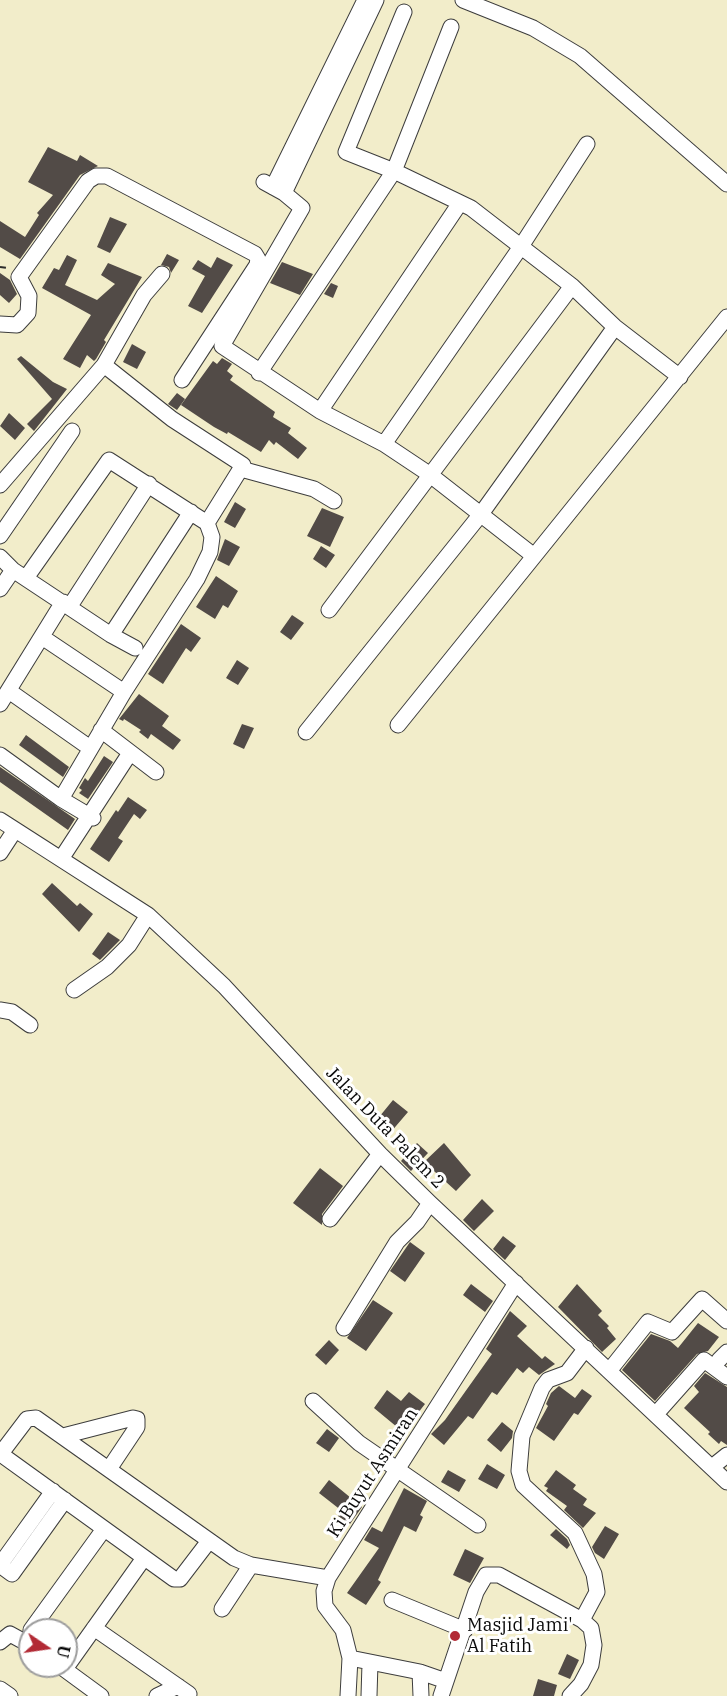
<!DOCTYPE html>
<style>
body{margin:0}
#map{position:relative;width:727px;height:1696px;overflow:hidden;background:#fef9e8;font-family:"IBM Plex Serif",serif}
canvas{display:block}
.north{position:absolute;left:18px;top:1618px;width:60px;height:60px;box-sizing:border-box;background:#fff;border:2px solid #9d9d9d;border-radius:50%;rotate:103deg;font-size:16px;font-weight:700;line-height:24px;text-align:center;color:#0a0a0a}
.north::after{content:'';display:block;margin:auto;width:21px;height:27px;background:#b22a35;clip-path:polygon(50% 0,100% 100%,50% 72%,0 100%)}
</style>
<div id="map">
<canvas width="727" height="1696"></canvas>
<div class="north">U</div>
</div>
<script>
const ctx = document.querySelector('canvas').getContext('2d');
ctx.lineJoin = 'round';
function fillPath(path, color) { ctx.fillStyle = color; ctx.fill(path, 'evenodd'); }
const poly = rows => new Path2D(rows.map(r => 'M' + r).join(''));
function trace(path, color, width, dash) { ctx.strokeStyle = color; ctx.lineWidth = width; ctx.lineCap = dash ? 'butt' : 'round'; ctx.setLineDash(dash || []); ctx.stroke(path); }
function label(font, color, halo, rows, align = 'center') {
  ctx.font = font + ' "IBM Plex Serif",serif'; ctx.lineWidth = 6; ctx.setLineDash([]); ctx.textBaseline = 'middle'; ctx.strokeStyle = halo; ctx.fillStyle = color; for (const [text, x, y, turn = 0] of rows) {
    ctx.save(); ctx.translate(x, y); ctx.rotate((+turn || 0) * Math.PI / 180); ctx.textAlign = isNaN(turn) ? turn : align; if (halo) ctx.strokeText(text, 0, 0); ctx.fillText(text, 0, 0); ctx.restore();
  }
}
fillPath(poly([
 [0,0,727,0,727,1696,0,1696],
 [30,1630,66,1630,66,1666,30,1666]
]), '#f2edca');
fillPath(poly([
 [48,147,77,161,80,155,98,166,80,175,20,259,0,247,0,221,25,237,39,215,37,213,53,195,28,182],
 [110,217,127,224,110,253,97,247],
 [167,254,179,260,171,273,169,267,161,265],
 [67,255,77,260,65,285,97,300,115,284,101,275,108,263,142,277,104,340,106,342,96,359,94,361,87,355,80,368,63,359,91,315,42,288,54,268,59,270],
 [217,257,233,265,202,313,188,306,205,276,192,269,198,260,211,268],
 [282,262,313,274,300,295,270,283],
 [0,273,10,280,17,294,9,303,0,295],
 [331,283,338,286,333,298,324,294],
 [132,344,146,352,137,369,123,362],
 [21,356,53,382,67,389,34,431,27,424,52,399,17,359],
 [222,358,232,364,227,371,233,376,230,380,275,412,273,417,291,428,288,433,307,448,298,459,276,442,274,445,269,440,261,452,228,432,227,434,214,427,181,405,213,361,217,364],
 [177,393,185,399,177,410,168,404],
 [9,413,25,428,15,440,0,426],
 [235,502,246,509,235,528,224,522],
 [322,508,344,517,330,547,307,536],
 [225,539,240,547,229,566,217,560],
 [321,546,335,555,326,568,313,559],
 [216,576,238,591,228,608,223,605,215,619,196,607],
 [292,615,304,623,291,640,280,632],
 [181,624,201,638,191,652,186,648,163,684,148,674],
 [237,660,249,668,238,685,226,678],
 [139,694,169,716,162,726,181,740,173,750,151,734,148,739,139,732,141,730,124,719,123,721,119,719],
 [242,724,254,728,244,749,233,744],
 [26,735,69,767,63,777,19,745],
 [104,756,113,762,88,799,79,793,82,790,79,788,85,778,88,781],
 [0,767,75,819,68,830,0,782],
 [128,797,147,810,140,819,134,814,118,838,123,841,109,862,90,849,116,810,118,812],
 [52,883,77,906,80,903,93,914,79,932,42,894],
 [108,932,120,940,100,960,92,954],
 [393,1100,408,1112,390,1133,375,1122],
 [417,1143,428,1153,411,1171,401,1161],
 [444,1143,471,1175,456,1191,424,1162],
 [320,1168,343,1186,322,1214,322,1225,293,1203],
 [482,1199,494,1211,474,1231,463,1220],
 [503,1236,516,1246,505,1260,493,1249],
 [410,1242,425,1253,405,1282,390,1271],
 [471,1284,493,1301,485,1312,463,1295],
 [577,1284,602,1311,598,1315,609,1326,607,1328,616,1339,602,1352,558,1307],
 [373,1300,393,1313,366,1351,347,1338],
 [510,1311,527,1326,517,1336,542,1359,545,1356,555,1364,539,1375,529,1367,523,1373,517,1368,497,1395,492,1392,473,1419,468,1416,444,1445,431,1434,445,1420,492,1354,486,1349],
 [698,1323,719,1337,708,1351,697,1354,655,1401,622,1370,651,1334,670,1341,678,1348],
 [329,1340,339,1350,326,1365,315,1355],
 [705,1373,727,1387,727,1445,721,1441,719,1444,708,1434,710,1432,684,1408,699,1392,694,1386],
 [559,1386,575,1398,582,1389,592,1396,578,1415,574,1413,554,1441,536,1428,548,1406,546,1404,551,1393],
 [387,1390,401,1401,409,1392,425,1404,403,1432,374,1408],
 [502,1422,513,1431,512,1438,501,1452,487,1440],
 [327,1429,339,1438,329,1452,316,1443],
 [487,1464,505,1475,497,1489,478,1479],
 [448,1470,466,1480,459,1492,441,1482],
 [556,1470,576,1485,573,1489,587,1499,583,1505,596,1513,583,1528,564,1510,567,1506,546,1491,548,1488,544,1486],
 [329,1480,362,1507,350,1524,338,1516,342,1511,319,1493],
 [404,1488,427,1501,420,1515,423,1517,416,1532,404,1526,378,1580,381,1582,366,1605,347,1593,379,1548,364,1540,372,1527,382,1532],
 [605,1526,619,1534,604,1559,595,1553,592,1547],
 [556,1529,567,1539,570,1545,567,1549,550,1535],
 [465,1549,484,1558,470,1583,453,1575],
 [567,1654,579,1660,570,1679,558,1674],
 [538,1679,557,1685,554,1696,533,1696]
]), '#524b47');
const street = poly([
 [463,0,533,28,580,56,727,184],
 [404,12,346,152,394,171,471,208,572,286,615,327,680,377],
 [264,182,284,193,302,208,222,346,320,411,384,444,429,474,534,556],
 [273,187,365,0],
 [284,193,376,0],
 [0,324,17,325,28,313,29,296,19,277,88,181,96,176,107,176,255,254,258,259,257,265,182,380],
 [259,373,394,171,451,27],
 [320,411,460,203],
 [384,444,520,248,587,144],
 [241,469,314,489,334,501],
 [0,485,104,365,144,295,162,274],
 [0,536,72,431],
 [0,557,13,570,111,635,135,648],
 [26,578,109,460,207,523],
 [0,589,13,570],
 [70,606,149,484],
 [329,610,572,286],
 [111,635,191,512],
 [42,637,124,692],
 [9,691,90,748],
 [0,704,63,602],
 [398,725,727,317],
 [101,730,156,772],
 [306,732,481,514,615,327],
 [0,755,61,799,93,818],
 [61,799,124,692,197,579,210,552,212,537,207,523,243,465,172,419,104,365],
 [0,820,148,915,224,986,380,1154,430,1203,727,1482],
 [0,853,15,830],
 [61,859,130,753],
 [74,990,107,967,129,945,148,915],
 [0,1010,12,1012,30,1025],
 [330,1219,380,1154],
 [344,1328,397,1242,417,1222,430,1203],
 [719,1360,727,1352],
 [609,1371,648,1322,672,1332,702,1299,727,1321],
 [313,1401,359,1443,478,1525],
 [656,1414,704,1360,727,1377],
 [63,1436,133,1418,137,1419,137,1427,109,1469],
 [712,1467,727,1455],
 [209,1541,180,1579,174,1579,2,1455,2,1452,27,1419,36,1418,234,1558,251,1565,328,1578],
 [0,1565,12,1574,65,1500],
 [0,1565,53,1491],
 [392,1600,465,1630],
 [222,1609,251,1565],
 [94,1628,189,1694],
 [31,1630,104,1529],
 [0,1642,10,1634,30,1645],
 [350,1658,420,1672,446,1681],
 [60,1666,101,1696],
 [65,1669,144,1558],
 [420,1672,421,1696],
 [0,1689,10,1696],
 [157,1696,178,1686],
 [348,1696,350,1658,343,1630,325,1606,324,1591,328,1578,516,1283],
 [369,1696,370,1663],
 [441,1696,476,1592,486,1575,499,1575,582,1620,597,1592,594,1574,575,1533,523,1485,519,1471,522,1436,542,1388,548,1380,567,1373,586,1348],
 [570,1696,581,1684,591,1665,594,1645,591,1628,582,1620]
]);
trace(street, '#3d3d3d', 17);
trace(poly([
 [0,267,7,268]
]), '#2c2c2c', 2, [6, 3]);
trace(street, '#fff', 15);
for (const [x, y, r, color] of [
 [455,1636,6,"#b22a35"]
]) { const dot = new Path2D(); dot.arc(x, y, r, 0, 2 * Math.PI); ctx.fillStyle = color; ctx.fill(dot); trace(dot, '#fff', 2); }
label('18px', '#0a0a0a', '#fff', [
 ["Jalan Duta Palem 2",385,1128,46],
 ["Ki Buyut Asmiran",373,1473,-57]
]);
label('18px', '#0a0a0a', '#fff', [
 ["Masjid Jami'",467,1626],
 ["Al Fatih",467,1647]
], 'left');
</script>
